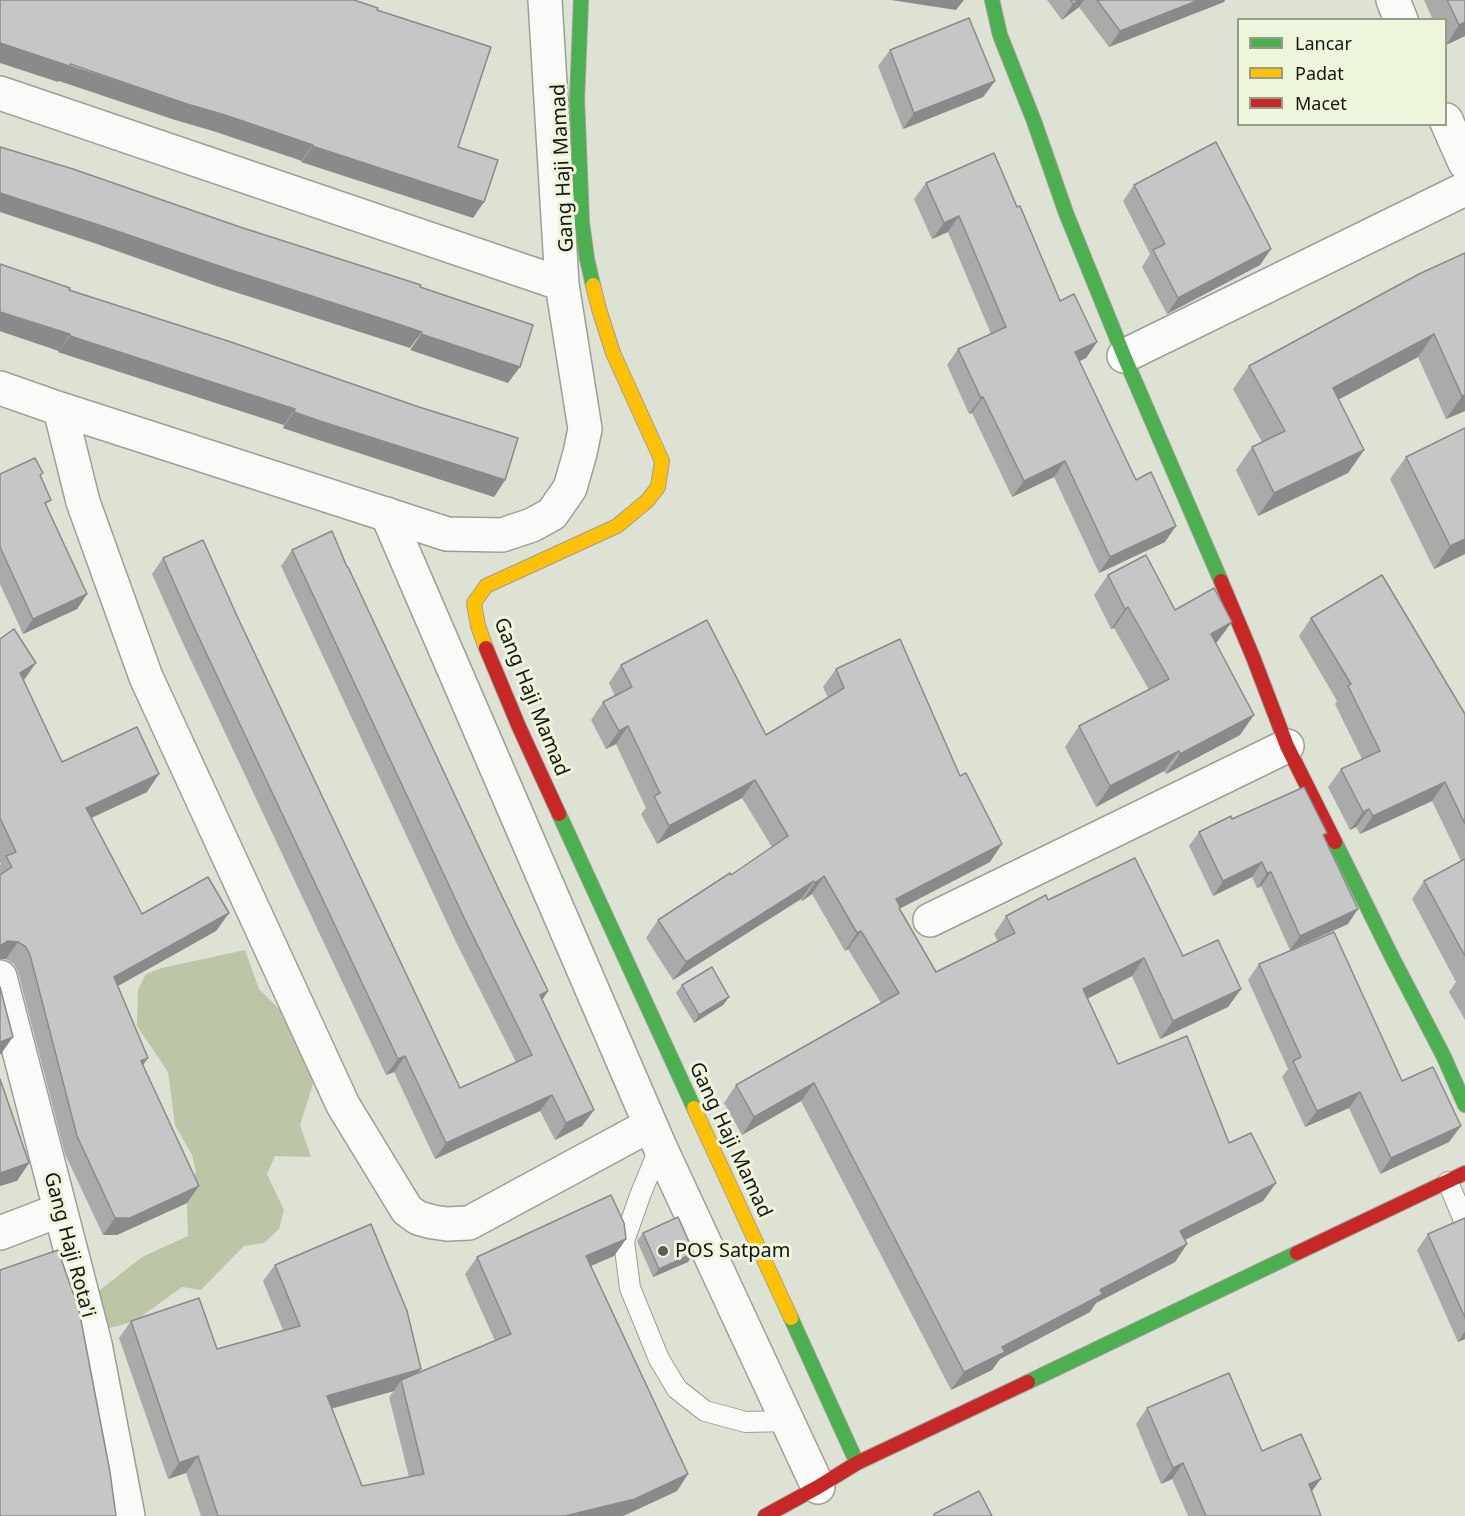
<!DOCTYPE html>
<style>
body{margin:0}
#map{position:relative;width:1465px;height:1516px;overflow:hidden;background:#dee2d5;font-family:"Noto Sans",sans-serif}
canvas{display:block}
.legend{position:absolute;left:1237px;top:18px;width:210px;height:108px;box-sizing:border-box;background:#eef5dd;border:2px solid #979c8b;margin:0;padding:8px 10px;list-style:none;font-size:18px;color:#15170f}
.legend li{display:flex;align-items:center;gap:12px;height:30px}
.legend b{width:30px;border:2px solid #979c8b}
</style>
<div id="map">
<canvas width="1465" height="1516"></canvas>
<ul class="legend">
<li><b style="height:8px;background:#4caf50"></b>Lancar</li>
<li><b style="height:8px;background:#ffc107"></b>Padat</li>
<li><b style="height:8px;background:#c62828"></b>Macet</li>
</ul>
</div>
<script>
const ctx = document.querySelector('canvas').getContext('2d');
ctx.lineJoin = 'round';
function fillPath(path, color) { ctx.fillStyle = color; ctx.fill(path, 'evenodd'); }
const poly = rows => new Path2D(rows.map(r => 'M' + r).join(''));
function trace(path, color, width, dash) { ctx.strokeStyle = color; ctx.lineWidth = width; ctx.lineCap = dash ? 'butt' : 'round'; ctx.setLineDash(dash || []); ctx.stroke(path); }
function label(font, color, halo, rows, align = 'center') {
  ctx.font = font + ' "Noto Sans",sans-serif'; ctx.lineWidth = 6; ctx.setLineDash([]); ctx.textBaseline = 'middle'; ctx.strokeStyle = halo; ctx.fillStyle = color; for (const [text, x, y, turn = 0] of rows) {
    ctx.save(); ctx.translate(x, y); ctx.rotate((+turn || 0) * Math.PI / 180); ctx.textAlign = isNaN(turn) ? turn : align; if (halo) ctx.strokeText(text, 0, 0); ctx.fillText(text, 0, 0); ctx.restore();
  }
}
fillPath(poly([
 [245,950,259,989,303,1033,318,1068,300,1125,311,1157,275,1156,267,1174,284,1210,279,1229,264,1243,244,1246,201,1290,182,1287,135,1321,96,1332,77,1308,142,1257,188,1236,187,1203,196,1171,192,1155,175,1125,168,1072,137,1026,138,990,146,974,162,968]
]), '#bdc5a7');
const lane = poly([
 [660,1147,641,1193,624,1241,630,1288,659,1359,677,1389,705,1411,746,1422,787,1421],
 [1448,1182,1465,1223]
]);
const street = poly([
 [1393,0,1401,20],
 [0,93,562,284],
 [1446,120,1465,163],
 [1124,356,1465,189],
 [0,388,60,409,447,534,502,535,532,525,552,514,570,488,580,453,585,429,562,284,545,0],
 [60,409,83,502,146,677,343,1105,407,1210,418,1218,433,1222,447,1224,469,1223,650,1125],
 [387,514,660,1147,818,1487],
 [930,920,1287,746],
 [0,977,95,1344,128,1516],
 [0,1233,60,1210]
]);
const fast = poly([
 [581,0,577,100,582,223,587,259,593,285],
 [992,0,1000,35,1034,121,1066,213,1124,356,1221,581],
 [559,814,694,1108],
 [1335,842,1392,957,1444,1057,1465,1105],
 [791,1318,857,1463],
 [1028,1382,1297,1253]
]);
const slow = poly([
 [486,648,478,626,474,603,486,586,617,526,647,501,658,487,662,461,613,353,599,309,593,285],
 [694,1108,791,1318]
]);
const jam = poly([
 [1221,581,1253,657,1287,746,1335,842],
 [486,648,519,727,559,814],
 [1297,1253,1465,1173],
 [765,1516,818,1487,857,1463,1028,1382]
]);
trace(lane, '#9c9f95', 22);
trace(street, '#9c9f95', 36);
trace(fast, '#9c9f95', 16);
trace(slow, '#9c9f95', 16);
trace(jam, '#9c9f95', 16);
trace(lane, '#fafbf9', 20);
trace(street, '#fafbf9', 33);
trace(fast, '#4caf50', 14);
trace(slow, '#ffc107', 14);
trace(jam, '#c62828', 14);
fillPath(poly([
 [1047,0,1225,0,1224,2,1109,47,1079,7,1062,20],
 [1424,0,1465,0,1465,36,1446,45,1446,20,1433,20],
 [890,50,995,81,983,97,903,129,878,66],
 [926,183,1060,301,1097,342,1086,358,1079,361,1165,542,1099,573,1054,477,1012,497,972,413,969,414,947,365,958,349,991,334,948,232,932,239,914,199],
 [1134,185,1271,249,1260,265,1167,314,1142,267,1150,254,1123,201],
 [1465,253,1465,411,1446,419,1418,357,1338,400,1364,450,1348,473,1258,516,1236,470,1252,447,1262,442,1233,389,1249,366],
 [0,264,69,290,505,480,494,497,309,437,283,428,284,425,58,352,59,351,0,331],
 [1465,428,1465,554,1434,569,1390,479,1406,457],
 [0,474,41,477,47,507,87,594,77,609,23,634,0,584],
 [292,550,347,567,542,1000,594,1110,582,1126,555,1140,540,1111,435,1159,394,1072,386,1075,181,639,152,574,163,558,237,616,460,1088,516,1062,455,940,281,566],
 [1108,575,1175,610,1217,642,1216,643,1240,735,1166,774,1164,771,1096,807,1065,747,1079,726,1149,690,1114,628,1111,629,1094,595],
 [1311,618,1465,714,1465,1020,1449,992,1456,982,1412,899,1424,881,1461,861,1432,801,1360,834,1356,827,1350,830,1328,787,1341,769,1362,759,1335,704,1337,701,1299,636],
 [0,639,24,680,62,762,147,792,91,818,142,914,229,913,216,931,117,986,148,1058,143,1065,187,1203,117,1235,103,1235,65,1154,18,972,14,964,6,959,0,959,0,865,1,864,0,862],
 [621,665,766,735,828,698,823,687,836,669,990,862,899,909,936,972,998,942,994,934,1006,916,1048,900,1183,956,1241,989,1228,1007,1160,1039,1132,976,1088,998,1118,1064,1229,1143,1276,1183,1263,1201,1185,1240,1187,1244,1175,1262,1096,1303,1090,1312,1000,1359,992,1370,951,1390,801,1101,742,1135,724,1103,736,1085,881,1003,848,949,845,951,812,894,802,901,801,899,673,980,646,938,658,920,731,875,772,847,742,798,657,844,641,814,646,808,616,744,606,749,591,720,603,702,615,696,609,683],
 [1232,819,1324,836,1348,924,1290,950,1261,886,1257,888,1252,877,1213,896,1189,846,1199,832],
 [1259,964,1402,1081,1449,1142,1380,1174,1349,1108,1305,1127,1282,1077,1288,1069,1248,980],
 [682,985,729,997,723,1005,694,1023,676,993],
 [1465,1218,1465,1339,1458,1342,1417,1250,1428,1234],
 [643,1233,688,1262,653,1277,637,1241],
 [626,1239,614,1256,591,1265,688,1474,677,1491,623,1516,201,1516,186,1473,168,1479,119,1338,131,1321,217,1349,283,1330,263,1281,275,1265,418,1373,495,1341,465,1274,477,1257],
 [394,1391,389,1397,409,1477,362,1486,331,1409],
 [1147,1408,1312,1492,1321,1516,1188,1516,1172,1479,1161,1484,1136,1424]
]), '#a9abaa');
fillPath(poly([
 [891,0,964,0,956,10],
 [1079,0,1084,0,1079,7,1062,20,1073,4],
 [1199,0,1225,0,1224,2,1109,47,1120,31],
 [1465,22,1465,36,1446,45,1459,25],
 [0,43,225,115,313,145,302,161,213,131,175,120,59,81,58,82,0,63],
 [995,81,983,97,903,129,914,113],
 [312,146,484,202,473,218,301,162],
 [0,193,108,228,422,332,410,348,216,286,97,244,0,212],
 [959,216,948,232,932,239,944,223],
 [1271,249,1260,265,1167,314,1178,298],
 [0,312,70,334,59,351,0,331],
 [421,334,520,367,508,383,410,350],
 [1434,334,1418,357,1317,411,1333,388],
 [70,336,295,409,284,425,58,352],
 [1097,342,1086,358,1064,369,1075,352],
 [1465,395,1465,411,1446,419,1462,396],
 [983,397,972,413,969,414,981,398],
 [294,412,505,480,494,497,283,428],
 [1364,450,1348,473,1258,516,1274,493],
 [1065,461,1054,477,1012,497,1024,481],
 [1176,526,1165,542,1099,573,1110,557],
 [1465,539,1465,554,1434,569,1450,546],
 [87,594,77,609,23,634,33,619],
 [1128,607,1114,628,1111,629,1125,609],
 [1232,622,1217,642,1197,654,1211,634],
 [36,663,24,680,20,673],
 [1254,715,1240,735,1166,774,1180,754],
 [628,726,616,744,606,749,619,731],
 [1179,751,1164,771,1096,807,1110,786],
 [159,774,147,792,74,826,86,808],
 [755,780,742,798,657,844,669,826],
 [1445,782,1432,801,1360,834,1373,816],
 [1369,809,1356,827,1350,830,1363,812],
 [1002,844,990,862,899,909,896,899],
 [1262,862,1252,877,1213,896,1223,881],
 [1271,872,1261,886,1257,888,1267,873],
 [824,876,812,894,802,901,815,883],
 [814,881,801,899,673,980,686,962],
 [1358,909,1348,924,1290,950,1300,936],
 [229,913,216,931,102,995,114,977],
 [861,931,848,949,845,951,857,933],
 [8,941,18,942,6,959,0,959,0,946],
 [1144,958,1132,976,1071,1007,1083,989],
 [1241,989,1228,1007,1160,1039,1173,1021],
 [548,991,537,1008,540,995],
 [729,997,723,1005,694,1023,699,1015],
 [13,1037,1,1054,0,1054,0,1042],
 [405,1056,394,1072,386,1075,398,1059],
 [148,1058,135,1076,141,1061],
 [814,1083,801,1101,742,1135,754,1117],
 [1360,1092,1349,1108,1305,1127,1317,1111],
 [552,1095,540,1111,435,1159,446,1143],
 [594,1110,582,1126,555,1140,566,1123],
 [1461,1126,1449,1142,1380,1174,1391,1158],
 [29,1163,17,1181,0,1186,0,1173],
 [1276,1183,1263,1201,1168,1248,1180,1231],
 [199,1186,187,1203,117,1235,103,1235,115,1218],
 [626,1239,614,1256,575,1273,586,1256],
 [1187,1244,1175,1262,1096,1303,1090,1312,1000,1359,992,1370,951,1390,964,1372,1002,1347,1100,1290],
 [694,1253,688,1262,653,1277,659,1269],
 [1465,1331,1465,1339,1458,1342],
 [421,1369,409,1386,401,1380,394,1391,315,1413,327,1396],
 [198,1456,186,1473,168,1479,179,1463],
 [1183,1463,1172,1479,1161,1484,1173,1468],
 [688,1474,677,1491,623,1516,565,1516],
 [1321,1479,1309,1495,1309,1484]
]), '#898b8b');
const building = poly([
 [0,0,354,0,378,8,377,10,491,47,458,147,498,160,484,202,312,146,313,145,225,115,187,104,70,64,69,66,0,43,0,0],
 [1071,0,1079,0,1073,4,1071,0],
 [1097,0,1199,0,1120,31,1097,0],
 [1447,0,1465,0,1465,22,1459,25,1447,0],
 [969,18,995,81,914,113,890,50,969,18],
 [1216,142,1271,249,1178,298,1153,250,1165,244,1134,185,1216,142],
 [0,147,73,169,240,227,421,285,420,287,533,325,520,367,421,334,422,332,383,319,228,269,108,228,0,193,0,147],
 [994,153,1017,207,1020,206,1060,301,1074,294,1097,342,1075,352,1136,480,1151,472,1176,526,1110,557,1065,461,1024,481,983,397,981,398,958,349,1006,327,959,216,944,223,926,183,994,153],
 [1465,253,1465,395,1462,396,1434,334,1333,388,1364,450,1274,493,1252,447,1285,431,1249,366,1419,274,1465,253],
 [0,264,70,288,69,290,231,342,419,407,518,438,505,480,320,421,294,412,295,409,70,336,70,334,0,312,0,264],
 [1465,428,1465,539,1450,546,1406,457,1465,428],
 [35,458,43,473,40,475,51,500,45,503,87,594,33,619,0,547,0,474,35,458],
 [332,531,347,567,348,567,500,892,548,991,540,995,594,1110,566,1123,552,1095,446,1143,405,1056,398,1059,192,623,163,558,203,540,237,616,460,1088,532,1055,467,924,292,550,332,531],
 [1146,555,1175,610,1214,588,1232,622,1211,634,1254,715,1180,754,1179,751,1110,786,1079,726,1169,679,1128,607,1125,609,1108,575,1146,555],
 [1382,575,1465,714,1465,824,1445,782,1373,816,1369,809,1363,812,1341,769,1380,751,1348,686,1351,684,1311,618,1382,575],
 [707,620,766,735,844,688,836,669,900,639,960,776,966,773,1002,844,896,899,900,907,899,908,936,972,1015,933,1006,916,1046,895,1048,900,1135,858,1183,956,1218,940,1241,989,1173,1021,1144,958,1083,989,1118,1064,1187,1036,1229,1143,1251,1133,1276,1183,1180,1231,1187,1244,1100,1290,1103,1294,1002,1347,1005,1352,964,1372,814,1083,754,1117,736,1085,899,993,861,931,857,933,824,876,815,883,814,881,686,962,658,920,730,873,731,875,788,836,755,780,669,826,654,796,660,793,628,726,619,731,603,702,632,687,621,665,707,620],
 [14,629,36,663,20,673,62,762,137,727,159,774,86,808,142,914,208,877,229,913,114,977,148,1058,141,1061,199,1186,130,1218,115,1218,77,1136,30,955,26,947,18,942,8,941,0,946,0,875,12,867,6,856,16,852,0,818,0,639,14,629],
 [1304,787,1327,833,1323,835,1358,909,1300,936,1271,872,1267,873,1262,862,1223,881,1199,832,1231,816,1232,819,1304,787],
 [1465,859,1465,956,1424,881,1465,859],
 [1334,932,1402,1081,1433,1067,1461,1126,1391,1158,1360,1092,1317,1111,1293,1061,1301,1057,1259,964,1334,932],
 [712,967,729,997,699,1015,682,985,712,967],
 [0,987,13,1037,0,1042,0,987],
 [0,1079,29,1163,0,1173,0,1079],
 [611,1195,624,1223,626,1239,586,1256,688,1474,635,1499,565,1516,218,1516,198,1456,179,1463,131,1321,199,1298,217,1349,300,1326,275,1265,371,1224,407,1311,421,1369,327,1396,362,1486,424,1474,401,1380,511,1334,477,1257,611,1195],
 [678,1217,694,1253,659,1269,643,1233,678,1217],
 [1465,1218,1465,1318,1428,1234,1465,1218],
 [58,1250,79,1310,110,1472,116,1516,0,1516,0,1270,58,1250],
 [1229,1373,1262,1451,1301,1434,1321,1479,1309,1484,1321,1516,1206,1516,1183,1463,1173,1468,1147,1408,1229,1373],
 [979,1491,992,1516,934,1516,934,1514,979,1491]
]);
fillPath(building, '#c4c7c6');
trace(building, '#898b8b', 1.5);
for (const [x, y, r, color] of [
 [663,1251,6,"#5b5e54"]
]) { const dot = new Path2D(); dot.arc(x, y, r, 0, 2 * Math.PI); ctx.fillStyle = color; ctx.fill(dot); trace(dot, '#eef5dd', 2); }
label('20px', '#15170f', '#eef5dd', [
 ["Gang Haji Mamad",563,168,-93],
 ["Gang Haji Mamad",531,697,68],
 ["Gang Haji Mamad",730,1140,65],
 ["Gang Haji Rota'i",69,1245,75]
]);
label('20px', '#15170f', '#eef5dd', [
 ["POS Satpam",675,1251]
], 'left');
</script>
